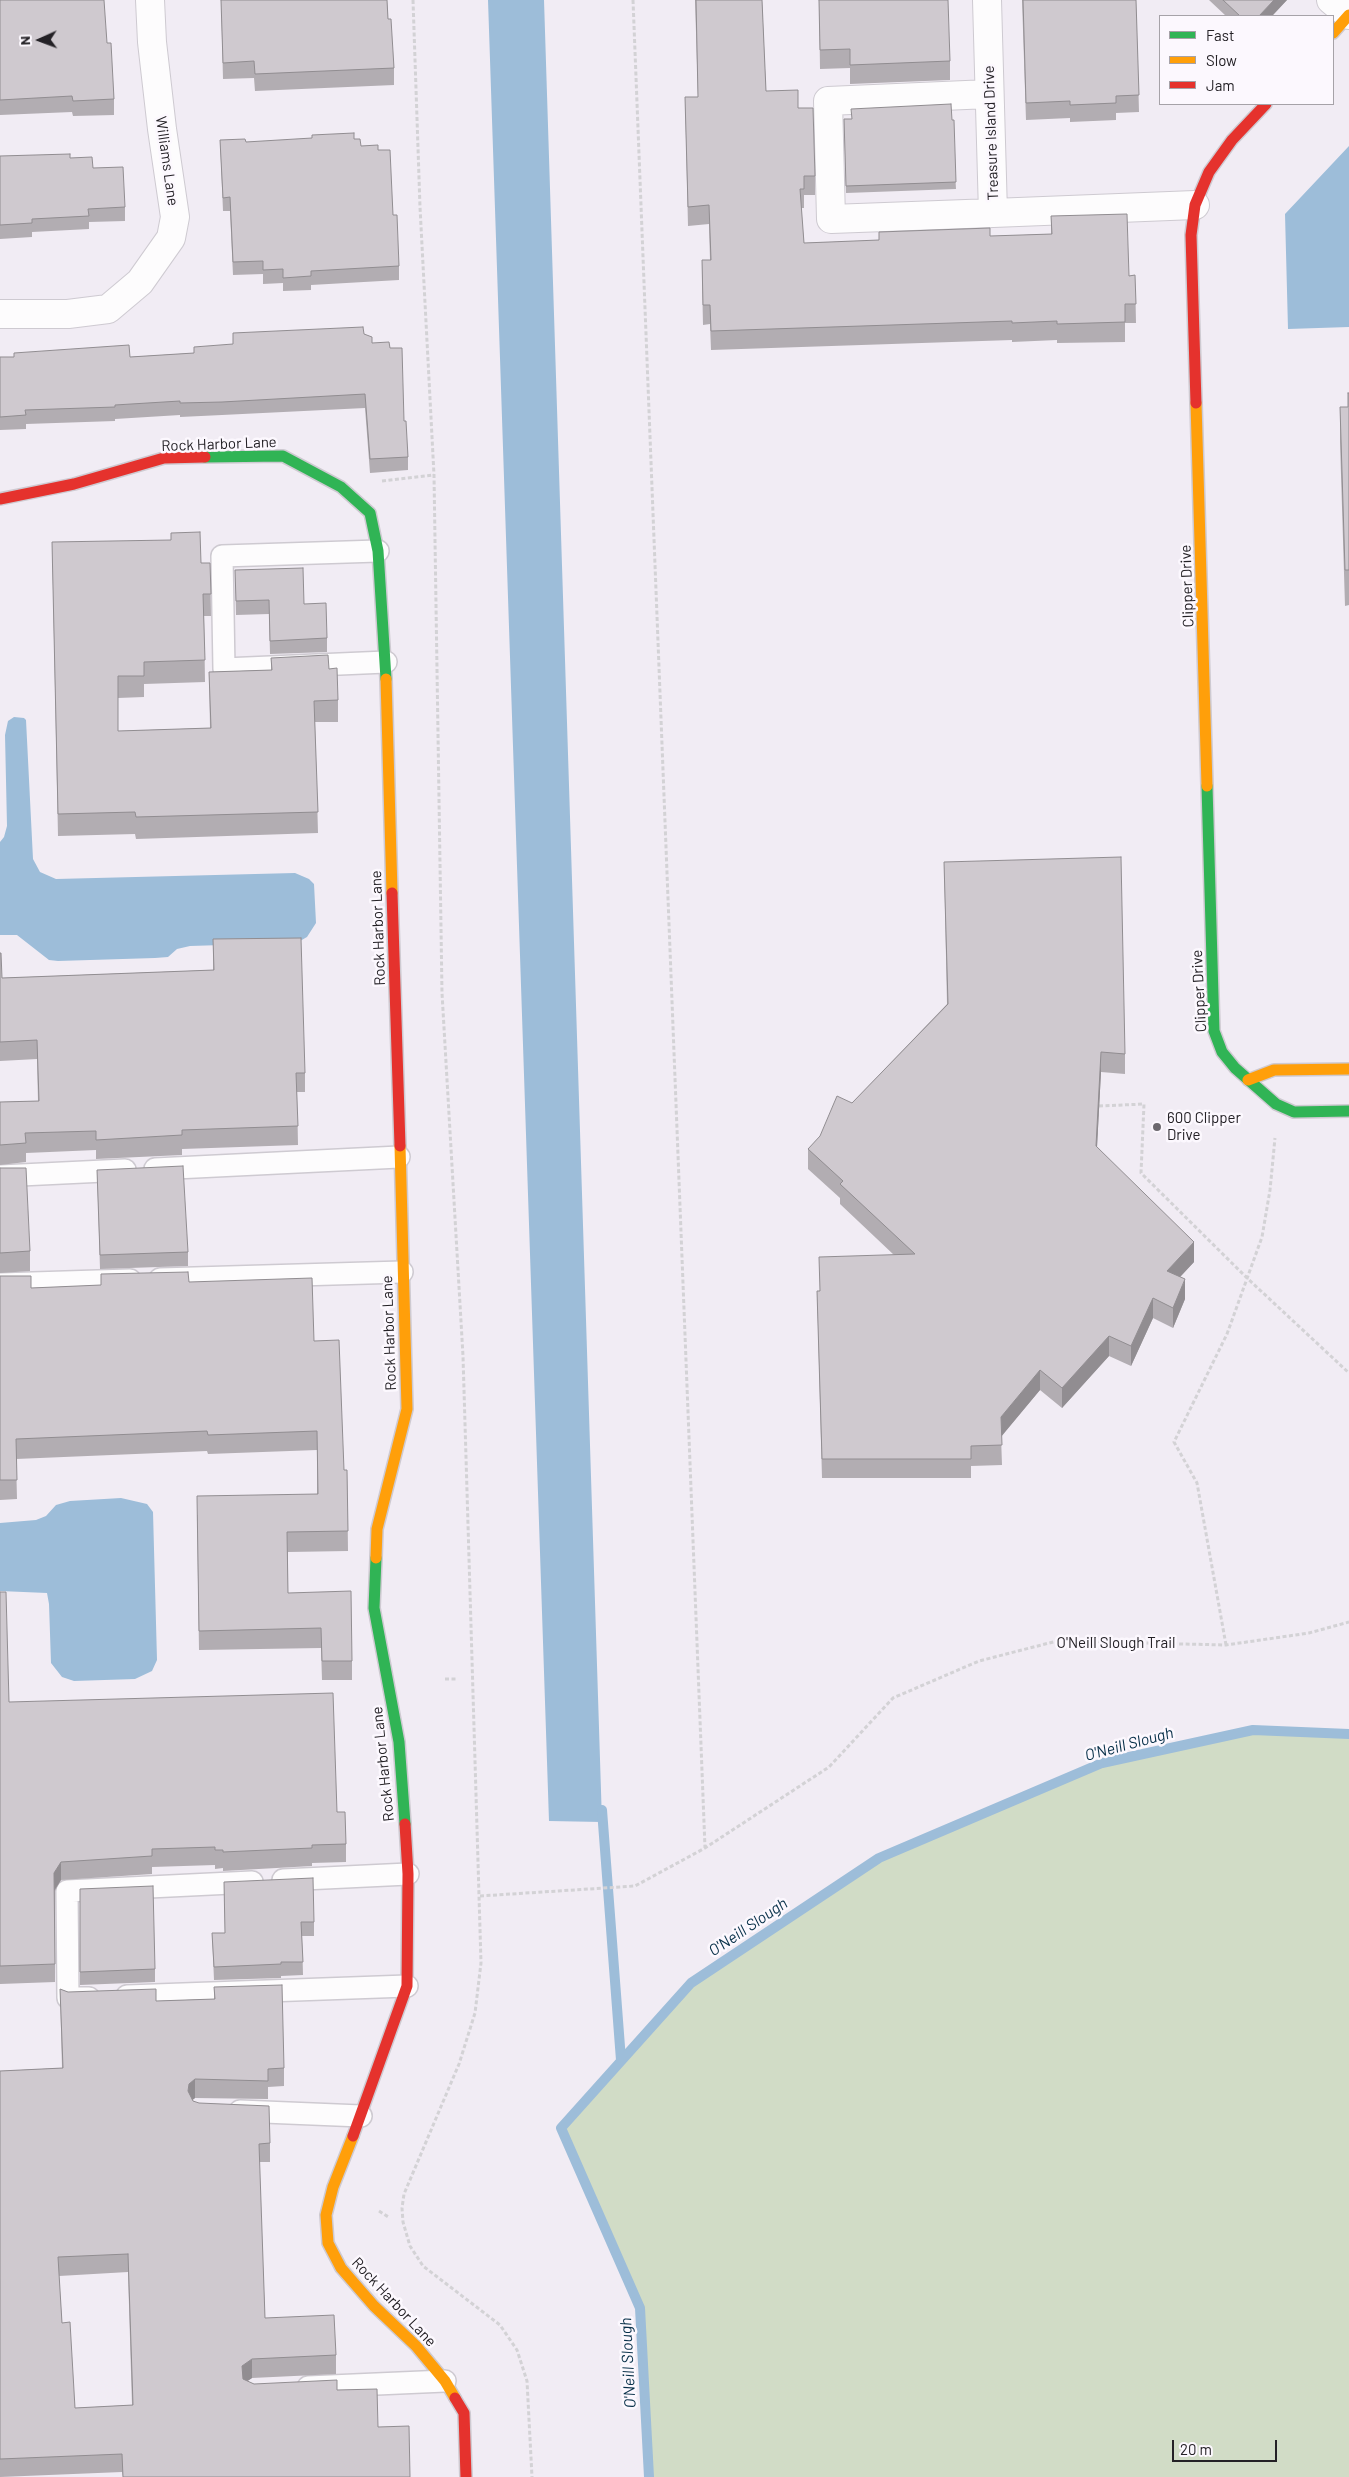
<!DOCTYPE html>
<style>
body{margin:0}
#map{position:relative;width:1349px;height:2477px;overflow:hidden;background:#f1ecf4;font-family:Barlow,sans-serif}
canvas{display:block}
.legend{position:absolute;left:1159px;top:15px;width:175px;height:90px;box-sizing:border-box;background:#fcf8fe;border:1px solid #a6a2a8;margin:0;padding:6px 9px;list-style:none;font-size:15px;color:#242126}
.legend li{display:flex;align-items:center;gap:10px;height:25px}
.legend b{width:25px;border:1px solid #a6a2a8}
.north{position:absolute;left:15px;top:15px;width:50px;height:50px;-webkit-text-stroke:4px #fcf8fe;paint-order:stroke;rotate:268deg;font-size:14px;font-weight:700;line-height:20px;text-align:center;color:#242126}
.north::after{content:'';display:block;margin:auto;width:18px;height:22px;background:#242126;clip-path:polygon(50% 0,100% 100%,50% 72%,0 100%)}
.scale{position:absolute;left:1172px;top:2440px;width:105px;height:22px;box-sizing:border-box;border:2px solid #242126;border-top:0;padding-left:6px;font-size:15px;line-height:18px;white-space:nowrap;color:#242126;-webkit-text-stroke:4px #fcf8fe;paint-order:stroke}
</style>
<div id="map">
<canvas width="1349" height="2477"></canvas>
<ul class="legend">
<li><b style="height:6px;background:#30b455"></b>Fast</li>
<li><b style="height:6px;background:#ff9f0a"></b>Slow</li>
<li><b style="height:6px;background:#e5322d"></b>Jam</li>
</ul>
<div class="north">N</div>
<div class="scale">20 m</div>
</div>
<script>
const ctx = document.querySelector('canvas').getContext('2d');
ctx.lineJoin = 'round';
function fillPath(path, color) { ctx.fillStyle = color; ctx.fill(path, 'evenodd'); }
const poly = rows => new Path2D(rows.map(r => 'M' + r).join(''));
function trace(path, color, width, dash) { ctx.strokeStyle = color; ctx.lineWidth = width; ctx.lineCap = dash ? 'butt' : 'round'; ctx.setLineDash(dash || []); ctx.stroke(path); }
function label(font, color, halo, rows, align = 'center') {
  ctx.font = font + ' Barlow,sans-serif'; ctx.lineWidth = 5; ctx.setLineDash([]); ctx.textBaseline = 'middle'; ctx.strokeStyle = halo; ctx.fillStyle = color; for (const [text, x, y, turn = 0] of rows) {
    ctx.save(); ctx.translate(x, y); ctx.rotate((+turn || 0) * Math.PI / 180); ctx.textAlign = isNaN(turn) ? turn : align; if (halo) ctx.strokeText(text, 0, 0); ctx.fillText(text, 0, 0); ctx.restore();
  }
}
fillPath(poly([
 [1253,1730,1349,1734,1349,2477,649,2477,640,2308,561,2128,691,1983,879,1858,1102,1763]
]), '#d1dcc6');
fillPath(poly([
 [488,0,544,0,602,1822,549,1821],
 [1349,146,1349,327,1288,329,1285,214],
 [14,717,24,718,26,720,33,859,40,872,56,879,295,873,309,879,314,884,316,923,307,937,300,941,286,943,190,946,177,949,168,957,155,958,58,961,49,960,17,935,0,935,0,842,4,837,7,826,5,735,8,721],
 [121,1498,147,1504,153,1512,157,1660,152,1671,135,1679,74,1681,62,1677,51,1663,49,1604,47,1593,0,1591,0,1523,36,1520,46,1516,56,1505,70,1501]
]), '#9dbdd9');
trace(poly([
 [602,1810,621,2060],
 [649,2477,640,2308,561,2128,691,1983,879,1858,1102,1763,1253,1730,1349,1734]
]), '#9dbdd9', 10);
const lane = poly([
 [378,551,222,556,224,669,386,662],
 [155,1169,399,1157],
 [0,1176,125,1170],
 [160,1279,402,1272],
 [0,1284,130,1280],
 [283,1880,408,1874],
 [127,1996,407,1986],
 [89,1998,68,1998,67,1891,252,1882],
 [240,2111,361,2116],
 [308,2387,445,2381]
]);
const street = poly([
 [987,0,993,213,1195,205],
 [1331,0,1349,15],
 [989,94,828,101,831,219,993,213],
 [0,314,68,314,108,309,140,282,171,238,175,217,162,129,152,42,150,0]
]);
const fast = poly([
 [205,457,283,456,341,487,370,513,378,551,386,679],
 [1207,786,1214,1031,1222,1052,1235,1068,1276,1104,1294,1112,1349,1111],
 [376,1558,374,1608,399,1742,405,1824]
]);
const slow = poly([
 [1333,33,1349,15],
 [1196,403,1207,786],
 [386,679,392,893],
 [1248,1080,1274,1070,1349,1069],
 [376,1558,377,1529,407,1409,400,1146],
 [353,2136,333,2187,326,2215,328,2243,341,2268,374,2306,416,2346,445,2381,455,2398]
]);
const jam = poly([
 [1196,403,1191,235,1195,205,1209,172,1232,140,1266,104],
 [0,499,74,484,164,458,205,457],
 [392,893,400,1146],
 [353,2136,407,1986,408,1874,405,1824],
 [455,2398,464,2413,466,2477]
]);
trace(lane, '#cecad1', 24);
trace(street, '#cecad1', 30);
trace(fast, '#cecad1', 14);
trace(slow, '#cecad1', 14);
trace(jam, '#cecad1', 14);
trace(poly([
 [413,0,420,207,434,475,442,993,463,1356,481,1963,475,2013,459,2064,404,2194,402,2208,403,2222,410,2246,423,2266,500,2325,517,2350,527,2381,532,2477],
 [633,0,705,1848],
 [382,481,434,475],
 [1099,1106,1144,1104,1141,1173,1247,1278,1349,1373],
 [1226,1645,1197,1483,1174,1442,1227,1334,1262,1237,1270,1190,1275,1138],
 [445,1679,456,1679],
 [480,1896,635,1886,705,1848,829,1767,893,1698,979,1661,1057,1641,1226,1645,1309,1633,1349,1622],
 [379,2211,390,2218]
]), '#d3d2d5', 3, [4, 2.5]);
trace(lane, '#fdfcfd', 21);
trace(street, '#fdfcfd', 28);
trace(fast, '#30b455', 11);
trace(slow, '#ff9f0a', 11);
trace(jam, '#e5322d', 11);
fillPath(poly([
 [0,0,107,43,114,99,114,115,73,116,72,112,0,115],
 [221,0,387,0,388,19,394,68,394,85,255,91,254,78,223,79],
 [695,0,762,0,766,91,798,108,815,176,815,195,804,195,804,208,801,208,804,243,1051,234,1051,216,1129,276,1135,275,1136,323,1125,323,1125,342,1057,343,1057,340,1012,342,1012,340,711,350,710,324,703,325,702,279,702,260,710,260,709,224,688,226,685,97,698,97],
 [819,0,950,61,950,80,850,84,850,68,820,69],
 [1022,0,1136,0,1139,112,1116,113,1116,120,1070,122,1070,118,1026,120],
 [1209,0,1287,0,1272,16,1226,16],
 [844,119,952,120,956,189,846,193],
 [354,139,361,146,378,150,393,215,399,266,399,280,311,285,311,290,283,291,283,283,263,284,263,274,233,275,230,211,223,211,220,140,246,142],
 [0,156,70,158,93,168,125,207,125,221,89,222,89,229,32,232,32,237,0,239],
 [233,333,364,334,372,343,390,348,404,421,408,457,408,470,370,473,365,408,222,415,180,417,180,415,115,419,115,421,26,424,26,429,0,430,0,357,130,357,194,353,233,344],
 [1349,393,1349,605,1345,606,1340,442,1340,407,1348,407],
 [52,542,201,563,210,563,211,616,204,616,205,682,144,684,144,697,118,698,118,731,210,728,209,672,271,670,271,658,329,669,338,700,338,722,315,722,318,833,136,839,135,834,58,836],
 [235,570,304,604,327,638,327,652,270,654,269,614,236,615],
 [944,862,1125,1054,1125,1074,1101,1072,1097,1147,1194,1262,1180,1277,1185,1299,1173,1328,1153,1318,1131,1366,1109,1356,1062,1408,1040,1390,1001,1436,1002,1465,971,1466,971,1478,822,1478,817,1291,819,1291,894,1255,840,1204,840,1198,808,1169,808,1149,947,1004],
 [213,939,305,1073,305,1092,297,1092,298,1145,182,1149,182,1155,96,1159,96,1150,26,1153,26,1162,0,1165,0,1102,38,1101,37,1059,0,1061,0,953,2,978,213,970],
 [0,1168,30,1251,30,1271,0,1273],
 [97,1170,188,1252,188,1266,100,1269],
 [0,1276,31,1288,189,1282,314,1341,344,1470,347,1470,348,1551,288,1552,288,1593,352,1661,352,1680,322,1680,321,1648,199,1650,197,1515,317,1494,317,1450,208,1454,207,1451,16,1459,17,1499,0,1500],
 [0,1592,9,1702,337,1812,346,1844,346,1862,312,1863,312,1866,223,1871,223,1868,215,1869,215,1865,152,1867,152,1874,61,1880,55,1891,55,1982,0,1984],
 [224,1882,314,1922,314,1936,302,1936,303,1975,281,1976,281,1978,214,1980,212,1933,225,1933],
 [80,1889,155,1969,155,1982,80,1985],
 [214,1987,284,2068,284,2086,268,2087,268,2099,195,2098,192,2100,193,2101,270,2143,270,2162,259,2162,265,2318,336,2355,336,2374,252,2378,247,2381,254,2384,337,2390,378,2427,410,2477,123,2477,122,2472,0,2477,0,2071,62,2068,60,1989,68,1992,156,2001,214,1999],
 [128,2272,132,2405,75,2408,62,2323,59,2276]
]), '#b2adb2');
fillPath(poly([
 [1274,0,1287,0,1272,16,1259,16],
 [1101,1052,1101,1072,1096,1166,1096,1146],
 [1194,1242,1194,1262,1167,1291,1167,1271],
 [1185,1279,1185,1299,1173,1328,1173,1308],
 [1153,1298,1153,1318,1131,1366,1131,1346],
 [1109,1336,1109,1356,1062,1408,1062,1388],
 [1040,1370,1040,1390,1001,1437,1001,1417],
 [61,1862,61,1880,54,1891,54,1873],
 [195,2079,195,2098,189,2103,188,2091,189,2084],
 [252,2359,252,2378,242,2385,242,2366]
]), '#918d91');
const building = poly([
 [0,0,104,0,107,43,111,43,114,99,73,101,72,96,0,100,0,0],
 [221,0,387,0,388,19,391,19,394,68,255,74,254,61,223,63,221,0],
 [696,0,762,0,766,91,798,90,798,108,813,108,815,176,804,176,804,189,800,189,804,243,879,240,879,232,990,228,990,236,1052,234,1051,216,1127,214,1129,276,1135,275,1136,304,1125,304,1125,322,1057,324,1057,321,1012,323,1012,321,711,331,710,305,703,305,702,260,711,260,709,205,688,207,685,97,698,97,696,0],
 [819,0,948,0,950,61,850,65,850,49,820,50,819,0],
 [1023,0,1136,0,1139,95,1116,96,1116,103,1070,105,1070,101,1026,103,1023,0],
 [1223,0,1274,0,1259,16,1240,16,1223,0],
 [951,104,952,120,954,120,956,182,846,186,844,119,852,119,851,109,951,104],
 [354,133,354,139,360,139,361,146,378,145,378,150,390,150,393,215,397,215,399,266,311,271,311,276,283,278,283,269,263,270,263,261,233,262,230,197,223,198,220,140,245,139,246,142,312,138,312,135,354,133],
 [70,154,70,158,92,157,93,168,123,167,125,207,88,209,89,216,32,219,32,223,0,225,0,156,70,154],
 [363,327,364,334,372,337,372,343,389,342,390,348,402,348,404,421,406,421,408,457,370,459,365,394,222,402,180,403,180,401,115,405,115,407,25,410,26,415,0,417,0,357,14,357,14,353,129,345,130,357,194,353,194,347,233,344,233,333,363,327],
 [1348,393,1349,393,1349,570,1345,570,1340,407,1348,407,1348,393],
 [200,532,201,563,210,563,211,594,203,594,205,660,144,662,144,676,118,676,118,731,211,728,209,672,272,670,271,658,328,655,329,669,337,668,338,700,314,701,318,812,136,817,135,812,58,814,52,542,171,540,171,533,200,532],
 [303,568,304,604,326,603,327,638,270,641,269,600,236,601,235,570,303,568],
 [1121,857,1125,1054,1101,1052,1096,1146,1194,1242,1167,1271,1185,1279,1173,1308,1153,1298,1131,1346,1109,1336,1062,1388,1040,1370,1001,1417,1002,1445,971,1446,971,1459,822,1459,817,1291,820,1291,819,1257,915,1254,840,1184,843,1181,808,1149,820,1136,837,1096,852,1103,948,1004,944,862,1121,857],
 [301,938,305,1073,296,1073,298,1126,182,1130,182,1135,96,1140,96,1131,25,1133,26,1143,0,1145,0,1102,39,1101,37,1040,0,1042,0,953,1,953,2,978,214,970,213,939,301,938],
 [183,1166,188,1252,100,1255,97,1170,183,1166],
 [0,1168,26,1168,30,1251,0,1253,0,1168],
 [188,1272,189,1282,312,1278,314,1341,339,1340,344,1470,347,1470,348,1531,287,1532,288,1593,351,1591,352,1661,322,1661,321,1628,199,1631,197,1496,318,1494,317,1431,208,1435,207,1431,16,1439,17,1480,0,1480,0,1276,31,1276,31,1288,101,1285,101,1274,188,1272],
 [0,1592,6,1592,9,1702,333,1693,337,1812,345,1812,346,1844,312,1845,312,1848,223,1852,223,1850,215,1850,215,1847,152,1849,152,1856,61,1862,54,1873,55,1964,0,1966,0,1592],
 [313,1878,314,1922,301,1922,303,1962,281,1962,281,1964,214,1967,212,1933,225,1933,224,1882,313,1878],
 [153,1886,155,1969,80,1972,80,1889,153,1886],
 [282,1985,284,2068,268,2069,268,2081,195,2079,189,2084,188,2091,193,2101,199,2103,269,2106,270,2143,259,2144,265,2318,334,2315,336,2355,252,2359,242,2366,243,2379,254,2384,337,2380,337,2390,377,2389,378,2427,409,2426,410,2477,123,2477,122,2454,0,2459,0,2071,63,2068,60,1989,68,1992,156,1989,156,2001,215,1999,214,1987,282,1985],
 [128,2254,133,2405,75,2408,70,2322,62,2323,58,2257,128,2254]
]);
fillPath(building, '#cfc9cf');
trace(building, '#918d91', 1);
for (const [x, y, r, color] of [
 [1157,1127,5,"#6c686e"]
]) { const dot = new Path2D(); dot.arc(x, y, r, 0, 2 * Math.PI); ctx.fillStyle = color; ctx.fill(dot); trace(dot, '#fcf8fe', 2); }
label('15px', '#242126', '#fcf8fe', [
 ["Treasure Island Drive",991,133,-92],
 ["Williams Lane",167,161,82],
 ["Rock Harbor Lane",219,444,-2],
 ["Clipper Drive",1187,586,-92],
 ["Rock Harbor Lane",378,928,-92],
 ["Clipper Drive",1199,991,-93],
 ["Rock Harbor Lane",389,1333,-92],
 ["O'Neill Slough Trail",1116,1643],
 ["Rock Harbor Lane",383,1764,-96],
 ["Rock Harbor Lane",394,2302,47]
]);
label('15px', '#242126', '#fcf8fe', [
 ["600 Clipper",1167,1118],
 ["Drive",1167,1135]
], 'left');
label('italic 16px', '#083049', '#fcf8fe', [
 ["O'Neill Slough",1129,1744,-15],
 ["O'Neill Slough",748,1927,-34],
 ["O'Neill Slough",628,2363,-93]
]);
</script>
